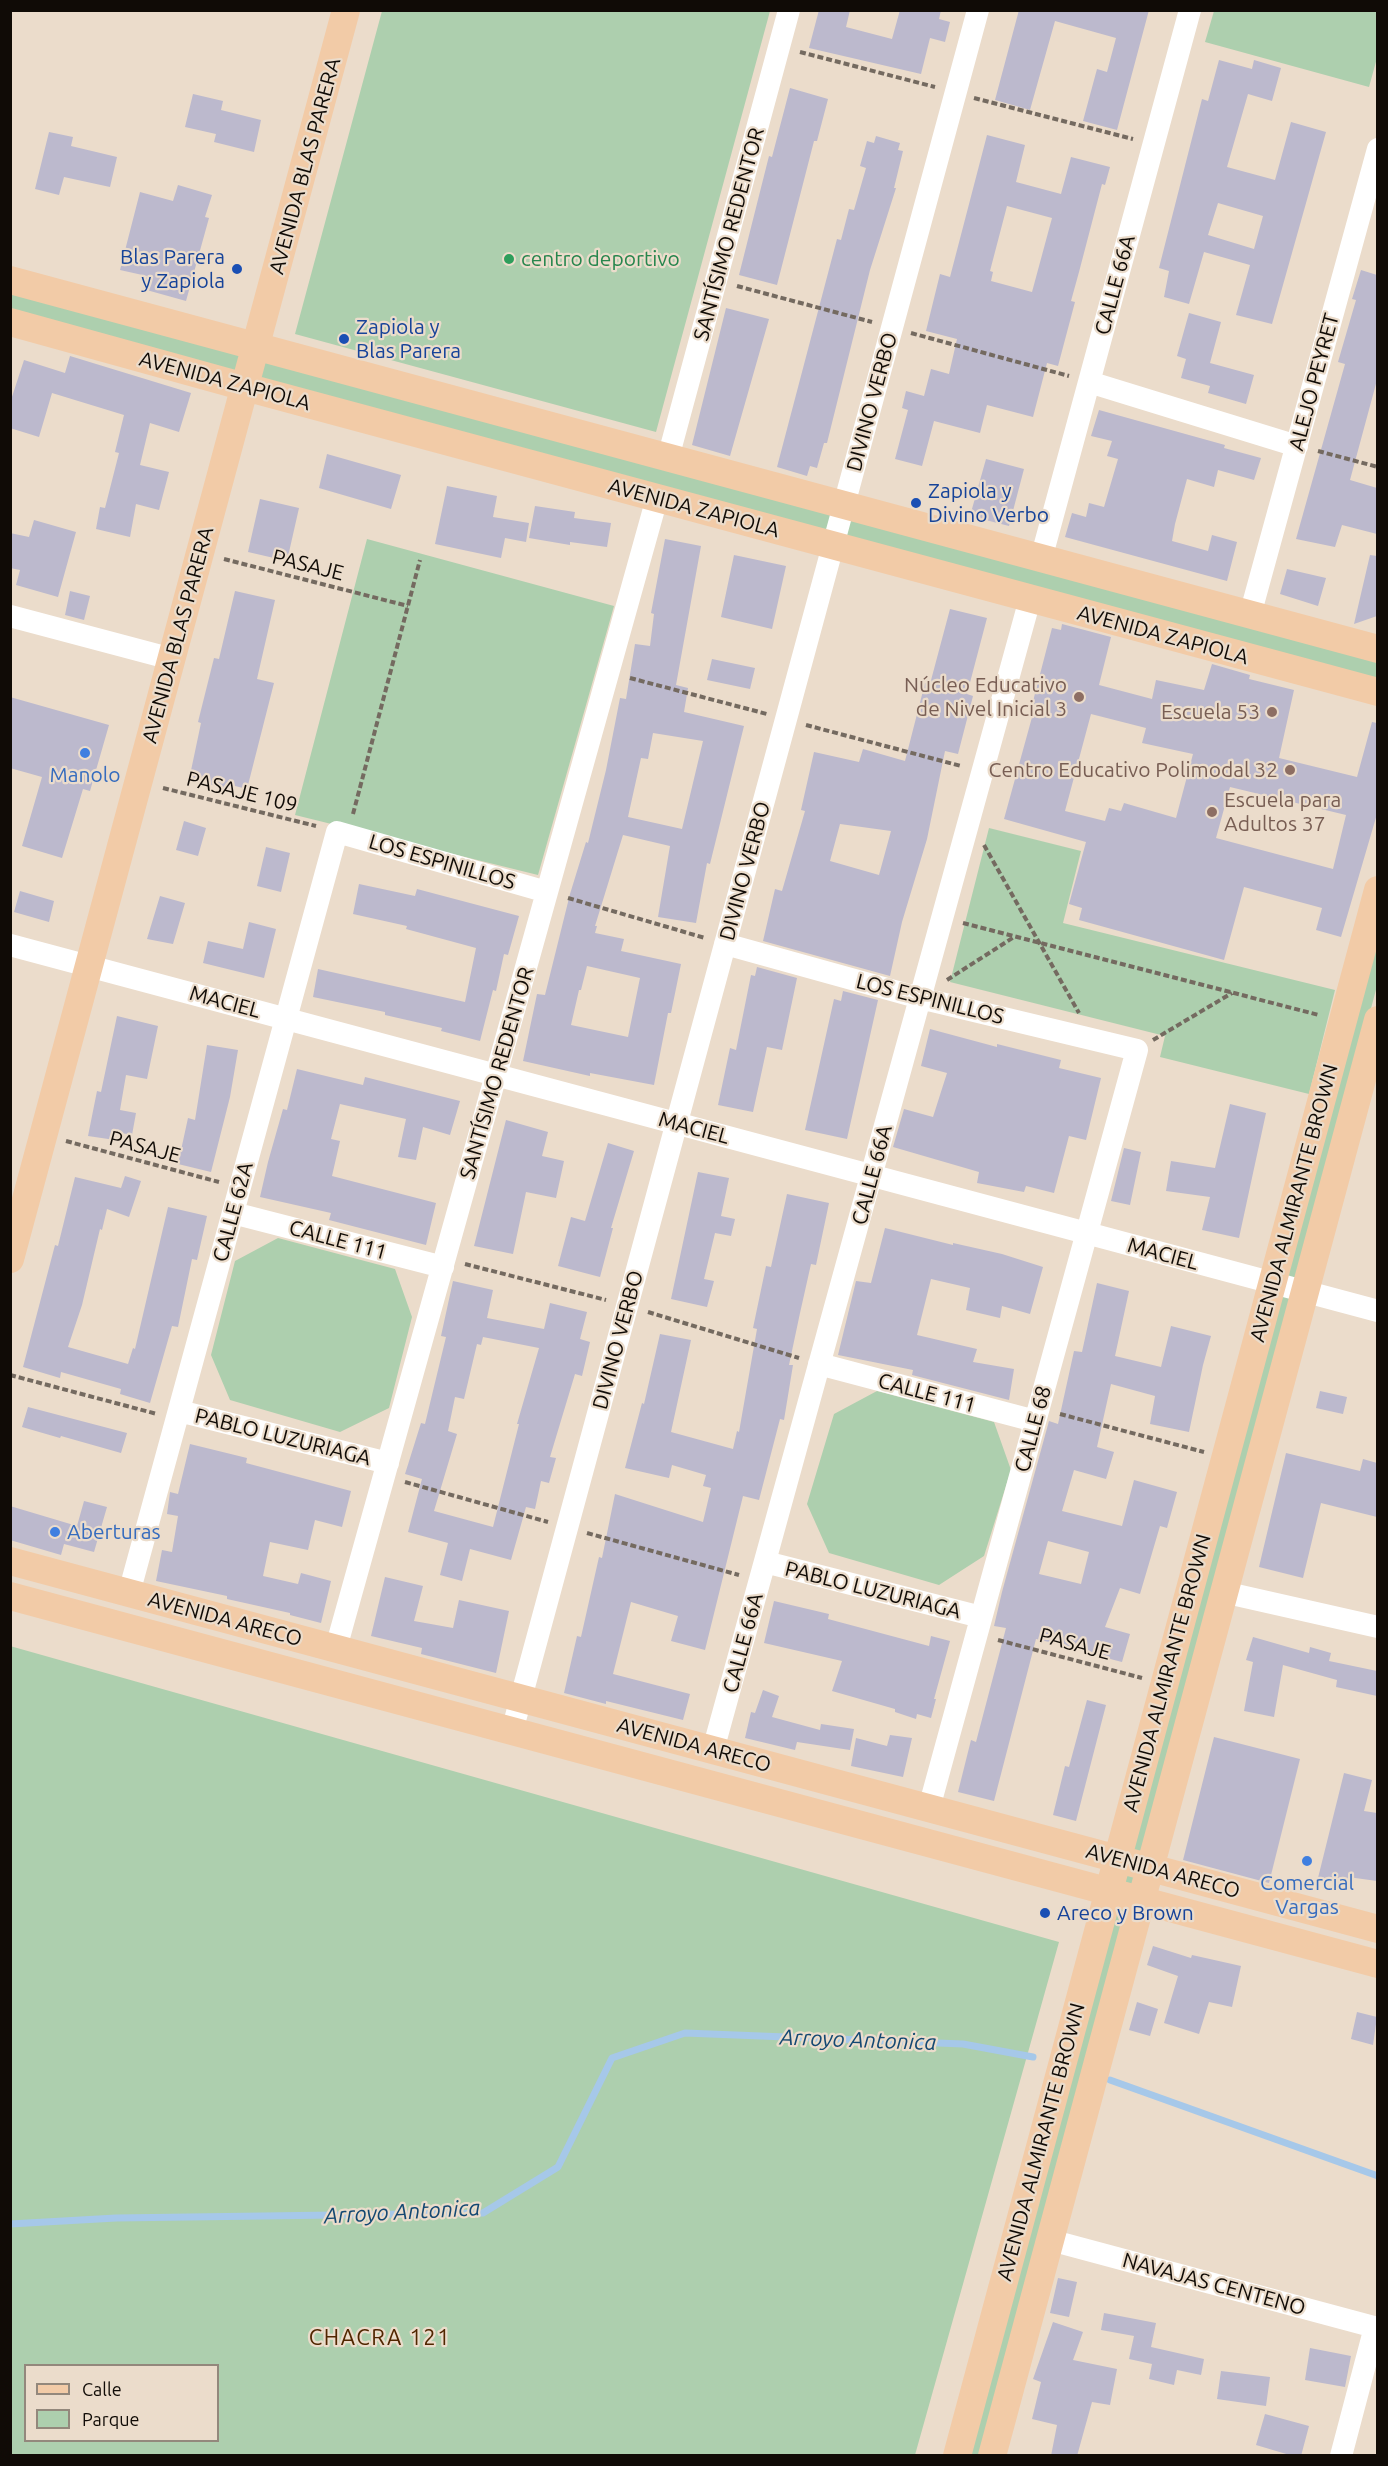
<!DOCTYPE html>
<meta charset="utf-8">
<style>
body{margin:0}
#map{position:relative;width:1388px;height:2466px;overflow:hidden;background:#ebdccb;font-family:Ubuntu,sans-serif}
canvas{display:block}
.frame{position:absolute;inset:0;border:12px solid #100b06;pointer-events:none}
.legend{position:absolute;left:24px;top:2364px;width:195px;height:78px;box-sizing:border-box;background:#ebdccb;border:2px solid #93887c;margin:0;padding:8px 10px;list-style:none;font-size:18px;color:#100b06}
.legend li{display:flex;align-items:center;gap:12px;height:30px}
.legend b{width:30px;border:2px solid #93887c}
</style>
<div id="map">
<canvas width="1388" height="2466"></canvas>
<div class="frame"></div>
<ul class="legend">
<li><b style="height:8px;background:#f2cba7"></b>Calle</li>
<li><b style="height:16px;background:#adcfae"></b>Parque</li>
</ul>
</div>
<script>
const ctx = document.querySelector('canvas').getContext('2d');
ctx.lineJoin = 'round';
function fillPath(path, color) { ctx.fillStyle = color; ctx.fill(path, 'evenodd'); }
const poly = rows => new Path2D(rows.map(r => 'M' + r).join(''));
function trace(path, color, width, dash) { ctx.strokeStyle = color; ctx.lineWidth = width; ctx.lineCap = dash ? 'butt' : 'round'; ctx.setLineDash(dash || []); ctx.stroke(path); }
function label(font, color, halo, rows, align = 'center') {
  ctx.font = font + ' Ubuntu,sans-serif'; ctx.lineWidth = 4.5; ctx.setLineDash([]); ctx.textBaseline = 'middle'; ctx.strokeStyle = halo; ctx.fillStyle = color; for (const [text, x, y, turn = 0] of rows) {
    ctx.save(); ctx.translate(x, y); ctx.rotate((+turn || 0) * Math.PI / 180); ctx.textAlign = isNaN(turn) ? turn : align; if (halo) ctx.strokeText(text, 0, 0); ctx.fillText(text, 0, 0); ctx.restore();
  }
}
fillPath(poly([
 [382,11,770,11,656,432,295,334],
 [1214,11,1377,11,1377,58,1369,87,1205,42],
 [10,293,1377,662,1377,683,11,312],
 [367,539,614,606,538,875,295,815],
 [989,828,1081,851,1063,923,1335,990,1309,1094,1160,1057,1165,1036,950,982],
 [1377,934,1377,986,983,2455,969,2456],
 [278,1238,395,1269,412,1317,389,1408,340,1432,230,1400,211,1355,235,1261],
 [877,1391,994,1422,1011,1470,984,1556,939,1585,829,1553,807,1504,834,1414],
 [10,1646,1059,1942,915,2455,11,2455],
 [26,2366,218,2366,218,2440,26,2440]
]), '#adcfae');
trace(poly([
 [1110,2080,1378,2176],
 [10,2224,116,2218,483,2213,558,2167,612,2058,685,2033,963,2044,1033,2057]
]), '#a6c8e9', 7);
fillPath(poly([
 [819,10,850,10,846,27,892,39,900,10,941,10,939,19,950,22,945,42,930,38,921,74,809,48],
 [1019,10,1149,10,1117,130,1083,121,1097,69,1107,72,1116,38,1055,21,1030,110,995,100],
 [1219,60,1252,69,1254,60,1281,68,1272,101,1248,94,1227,167,1275,180,1291,122,1326,132,1272,324,1236,315,1250,265,1204,252,1189,304,1164,297,1169,271,1159,268,1202,99,1208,101],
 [1218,203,1263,216,1254,249,1208,235],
 [790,88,828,99,817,141,814,141,777,285,739,275,769,156,772,157],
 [193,94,223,101,221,110,261,120,254,152,214,142,216,134,185,127],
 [49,132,73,137,71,146,117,157,110,187,64,177,59,195,35,189],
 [987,135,1025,145,1016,182,1061,194,1071,157,1110,167,1105,185,1102,184,1079,272,1071,301,1075,302,1058,366,1047,363,1033,417,987,405,980,433,934,421,922,466,895,459,908,410,902,408,906,391,924,396,931,369,949,374,957,339,926,331,940,274,950,277],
 [1007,206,1052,218,1032,292,991,281,993,272,990,271],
 [876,136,900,143,898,150,903,151,894,188,896,188,870,270,827,443,824,443,817,468,810,466,807,476,777,467,837,239,841,240,849,209,854,210,866,168,860,166,867,141,874,143],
 [178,185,212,195,205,217,209,218,186,301,143,289,147,276,120,270,140,192,173,201],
 [1361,270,1377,275,1377,380,1350,480,1377,488,1377,534,1342,525,1335,547,1296,539,1345,364,1338,362,1356,300,1352,299],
 [726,308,769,319,730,456,692,445],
 [1189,313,1221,322,1210,363,1254,375,1246,404,1208,393,1210,386,1181,378,1186,359,1177,356],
 [70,356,191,393,179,432,150,423,140,465,169,472,159,510,136,504,130,537,96,529,100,507,105,508,119,453,115,452,124,415,52,393,39,437,10,428,10,403,24,360,65,373],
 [1099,410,1225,445,1224,448,1261,458,1254,480,1218,470,1214,487,1187,479,1175,524,1172,541,1208,551,1212,535,1237,542,1227,581,1065,537,1072,513,1086,517,1089,503,1104,507,1118,459,1107,456,1112,441,1091,436],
 [327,454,401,475,391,509,319,488],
 [986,459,1024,469,1009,526,970,516],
 [447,486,497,496,493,517,529,523,526,542,505,538,501,558,435,544],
 [260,499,299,508,287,561,248,552],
 [535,506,575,512,574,518,611,523,607,547,570,542,570,545,529,538],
 [34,520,76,532,58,597,16,585,20,570,10,568,10,533,29,537],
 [665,539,701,546,676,685,688,688,684,712,744,726,710,864,707,863,696,923,658,917,670,846,623,835,595,926,597,926,595,933,624,939,621,951,681,964,671,1013,668,1013,654,1085,590,1073,590,1076,523,1061,537,994,545,995,570,894,586,842,588,843,606,770,620,698,626,699,635,644,650,646,654,614,651,613],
 [653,733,703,741,682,829,628,817,641,758,648,759],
 [587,966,640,978,628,1037,571,1025,579,990,581,990],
 [734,555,786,566,772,629,721,617],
 [1370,555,1377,556,1377,616,1354,624],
 [1287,569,1326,578,1318,606,1280,594],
 [70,591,90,596,84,620,65,615],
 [235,591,275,600,257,679,274,683,247,789,227,784,226,788,189,780,201,723,198,722,214,658,219,659],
 [950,609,987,618,967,694,973,696,958,754,945,751,927,839,902,922,890,976,763,941,775,889,782,891,805,811,801,810,814,752,859,762,863,749,905,761,925,683,930,684],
 [840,824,891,831,879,875,830,861],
 [1062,624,1111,637,1099,685,1152,699,1156,680,1204,690,1212,664,1250,675,1249,679,1294,690,1279,758,1357,777,1372,722,1377,723,1377,814,1341,937,1316,930,1322,908,1244,887,1224,960,1079,920,1082,908,1069,904,1086,842,1004,819,1034,710,1031,709,1052,628,1061,630],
 [1091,714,1146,728,1142,743,1193,754,1176,818,1124,803,1121,811,1109,808,1105,821,1065,811],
 [1230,787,1346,815,1333,869,1216,838],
 [712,659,755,668,750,689,707,680],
 [10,697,109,725,90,791,83,789,62,858,22,846,42,777,10,768],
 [184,821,206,828,198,856,176,850],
 [266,847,290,853,281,892,257,886],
 [359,884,415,896,417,889,519,916,508,955,504,954,496,991,493,990,480,1041,441,1031,442,1028,385,1015,385,1012,313,997,318,969,465,1002,476,948,406,929,407,926,353,914],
 [20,891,54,901,49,922,14,912],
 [160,896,185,903,173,944,147,939],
 [249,922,276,929,264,978,203,963,208,941,243,949],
 [757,967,797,978,782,1050,767,1047,753,1112,718,1105,730,1048,736,1050,751,975,755,976],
 [843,991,878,1000,847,1139,805,1130,834,999,841,1001],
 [117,1016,158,1026,147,1079,126,1075,120,1110,136,1113,132,1135,116,1132,115,1140,88,1136,97,1091,101,1092],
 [930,1029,997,1047,997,1044,1061,1060,1059,1068,1101,1078,1086,1140,1069,1136,1054,1193,1026,1186,1024,1192,977,1183,979,1172,893,1147,904,1109,933,1117,947,1073,921,1066],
 [207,1045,238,1050,230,1097,211,1172,178,1164,188,1118,195,1120],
 [297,1069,363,1085,365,1077,460,1101,450,1135,423,1127,416,1160,398,1157,406,1119,340,1104,331,1139,340,1141,332,1176,436,1203,426,1245,329,1220,331,1213,260,1197,268,1162,283,1109,287,1110],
 [1230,1104,1266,1113,1239,1238,1202,1230,1210,1197,1166,1191,1171,1161,1215,1168],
 [506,1120,548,1132,542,1156,564,1161,556,1198,526,1192,513,1254,474,1246],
 [608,1143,634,1151,611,1228,613,1228,600,1277,558,1266,571,1217,585,1221],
 [1124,1148,1141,1152,1130,1205,1111,1201],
 [698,1172,729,1178,721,1216,735,1219,731,1236,715,1233,704,1279,714,1281,707,1307,671,1299],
 [125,1176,141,1181,129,1217,107,1209,102,1230,100,1229,82,1305,68,1347,128,1364,133,1348,135,1349,168,1207,207,1216,197,1260,192,1259,178,1327,172,1326,150,1403,120,1394,121,1389,61,1372,60,1378,23,1367,55,1245,58,1246,75,1177,121,1188],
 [787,1194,829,1203,816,1265,811,1264,800,1313,789,1365,793,1365,784,1420,780,1419,759,1500,743,1496,705,1650,671,1641,678,1616,631,1602,613,1674,690,1694,683,1720,606,1701,606,1704,564,1693,577,1636,581,1637,599,1557,602,1558,615,1494,703,1522,711,1488,703,1486,706,1475,672,1465,669,1478,625,1468,642,1403,644,1404,660,1334,691,1340,671,1432,733,1449,737,1431,739,1432,757,1329,753,1328,766,1266,771,1267],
 [885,1228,953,1245,953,1243,1002,1254,1043,1267,1030,1314,1002,1306,1000,1318,966,1310,970,1288,931,1279,917,1335,977,1349,973,1362,1014,1369,1009,1400,912,1375,913,1370,838,1355,856,1281,871,1283],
 [453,1281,493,1290,487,1318,544,1329,550,1303,587,1312,580,1339,590,1342,582,1376,575,1374,550,1457,556,1458,549,1483,541,1481,535,1509,526,1507,511,1560,470,1549,462,1581,440,1575,448,1543,408,1532,422,1479,405,1474,421,1423,425,1424,446,1337,441,1336],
 [483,1337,539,1348,517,1424,519,1424,493,1527,434,1511,457,1434,448,1431,455,1397,464,1399,477,1344,481,1345],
 [1097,1283,1129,1291,1115,1356,1161,1367,1171,1326,1211,1336,1203,1365,1189,1432,1150,1424,1155,1396,1111,1384,1097,1447,1114,1452,1106,1479,1074,1470,1062,1511,1122,1526,1134,1480,1177,1492,1167,1528,1160,1526,1140,1594,1120,1588,1105,1627,1130,1634,1122,1662,1091,1654,1092,1652,1036,1639,994,1801,958,1792,971,1740,976,1742,1006,1628,994,1626,1002,1592,1049,1421,1058,1424,1074,1351,1082,1352],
 [1048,1541,1089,1552,1081,1584,1039,1574],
 [1320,1391,1347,1397,1343,1414,1316,1408],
 [28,1407,127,1433,121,1453,61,1436,60,1438,22,1427],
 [190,1444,247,1458,246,1463,351,1491,342,1527,315,1520,308,1550,270,1542,263,1576,298,1584,301,1573,331,1581,321,1623,290,1615,290,1613,227,1599,227,1596,156,1581,162,1550,172,1552,178,1516,167,1514,170,1492,178,1494],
 [1286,1453,1360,1471,1363,1459,1377,1463,1377,1517,1321,1503,1303,1578,1259,1567],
 [84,1501,107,1507,94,1552,64,1544,61,1555,10,1540,10,1506,77,1526],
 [385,1577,423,1586,414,1621,453,1628,459,1600,509,1611,496,1673,421,1654,422,1648,371,1636],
 [774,1601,829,1614,828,1619,929,1646,931,1636,950,1641,934,1699,936,1699,931,1718,917,1714,916,1719,895,1712,895,1709,832,1691,842,1661,764,1643],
 [1253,1637,1309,1653,1310,1647,1331,1653,1329,1661,1377,1671,1377,1696,1336,1687,1337,1680,1283,1665,1274,1717,1244,1711,1253,1662,1246,1660],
 [763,1690,779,1696,772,1717,820,1730,821,1724,854,1729,850,1750,797,1742,795,1750,745,1738,751,1712,755,1713],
 [1087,1700,1106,1705,1076,1821,1053,1815,1065,1766,1069,1767],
 [890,1735,912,1738,903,1777,851,1766,856,1738,887,1746],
 [1214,1737,1300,1759,1269,1883,1183,1860],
 [1344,1773,1372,1780,1364,1811,1377,1813,1377,1881,1348,1877,1346,1885,1318,1878],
 [1153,1946,1191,1958,1192,1955,1241,1966,1232,2007,1209,2002,1199,2034,1164,2023,1178,1976,1147,1965],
 [1137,2002,1158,2009,1150,2036,1129,2030],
 [1357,2012,1377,2017,1373,2045,1351,2039],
 [1058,2278,1077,2282,1069,2317,1050,2313],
 [1104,2313,1156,2323,1151,2347,1204,2359,1201,2375,1177,2370,1174,2385,1149,2379,1152,2364,1129,2359,1134,2336,1101,2330],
 [1053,2322,1083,2332,1073,2360,1117,2369,1110,2405,1092,2402,1077,2456,1051,2456,1057,2425,1032,2419,1041,2382,1033,2379],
 [1310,2348,1351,2356,1345,2387,1305,2380],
 [1221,2371,1270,2377,1266,2406,1217,2399],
 [1265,2414,1309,2426,1301,2456,1293,2456,1256,2445]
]), '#bcb9cd');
trace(poly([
 [800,52,935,87],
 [974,98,1133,139],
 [737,286,872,322],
 [911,333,1069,376],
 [1318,451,1378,467],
 [224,559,408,606],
 [630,678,767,714],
 [806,725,961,766],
 [163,788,316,826],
 [353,814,420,560],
 [984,845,1079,1013],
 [568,898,705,938],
 [963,923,1319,1015],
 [947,980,1014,937],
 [1153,1040,1232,993],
 [66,1141,219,1182],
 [465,1264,606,1300],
 [648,1312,799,1358],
 [10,1375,157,1414],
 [1060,1414,1204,1452],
 [405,1482,548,1522],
 [587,1533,739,1575],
 [998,1640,1142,1678]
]), '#746a60', 4, [6, 3]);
trace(poly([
 [1089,382,1297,446],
 [668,458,789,10],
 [1041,559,1190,10],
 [1250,615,1378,149],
 [10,616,172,659],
 [725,944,920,998,1137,1050,929,1808],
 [10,945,1378,1311],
 [233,1213,443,1267],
 [819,1364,1035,1421],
 [179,1411,388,1463],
 [765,1562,981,1617],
 [1223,1592,1378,1627],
 [129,1593,337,832,547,892],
 [336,1648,657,498],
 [512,1731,978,10],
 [713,1750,1030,599],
 [1050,2240,1378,2328],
 [1341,2456,1375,2327]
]), '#fff', 22);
trace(poly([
 [10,280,1378,649],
 [10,322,245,387,1378,692],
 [10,1259,346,10],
 [10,1561,1378,1929],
 [10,1596,1378,1964],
 [957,2456,1378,890],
 [992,2456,1378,1020]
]), '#f2cba7', 28);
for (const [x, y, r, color] of [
 [509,259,6,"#2e9e5b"],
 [237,269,6,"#1a4fb4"],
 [344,339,6,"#1a4fb4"],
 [916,503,6,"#1a4fb4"],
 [1079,697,6,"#8d6e63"],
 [1272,712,6,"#8d6e63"],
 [85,753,6,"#3f7fe0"],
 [1290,770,6,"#8d6e63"],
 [1212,812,6,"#8d6e63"],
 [55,1532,6,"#3f7fe0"],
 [1307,1861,6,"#3f7fe0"],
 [1045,1913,6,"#1a4fb4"]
]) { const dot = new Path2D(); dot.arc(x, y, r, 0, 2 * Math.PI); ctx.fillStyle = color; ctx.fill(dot); trace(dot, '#ebdccb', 2); }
label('21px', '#100b06', '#ebdccb', [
 ["AVENIDA BLAS PARERA",305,166,-75],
 ["SANTÍSIMO REDENTOR",729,234,-75],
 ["CALLE 66A",1115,285,-75],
 ["AVENIDA ZAPIOLA",225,381,15],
 ["ALEJO PEYRET",1314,382,-75],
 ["DIVINO VERBO",872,402,-75],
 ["AVENIDA ZAPIOLA",694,508,15],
 ["PASAJE",308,565,14],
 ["AVENIDA BLAS PARERA",178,635,-75],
 ["AVENIDA ZAPIOLA",1163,635,15],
 ["PASAJE 109",242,792,14],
 ["LOS ESPINILLOS",442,862,16],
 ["DIVINO VERBO",745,871,-75],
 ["LOS ESPINILLOS",930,999,14],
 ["MACIEL",225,1002,15],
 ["SANTÍSIMO REDENTOR",497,1073,-74],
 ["MACIEL",694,1128,15],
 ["PASAJE",145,1147,15],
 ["CALLE 66A",872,1175,-75],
 ["AVENIDA ALMIRANTE BROWN",1294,1203,-75],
 ["CALLE 62A",233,1212,-75],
 ["CALLE 111",338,1240,15],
 ["MACIEL",1163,1254,15],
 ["DIVINO VERBO",618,1340,-75],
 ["CALLE 111",927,1393,15],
 ["CALLE 68",1033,1429,-75],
 ["PABLO LUZURIAGA",283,1437,14],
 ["PABLO LUZURIAGA",873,1590,14],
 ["AVENIDA ARECO",225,1619,15],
 ["CALLE 66A",743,1643,-75],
 ["PASAJE",1075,1644,15],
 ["AVENIDA ALMIRANTE BROWN",1167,1673,-75],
 ["AVENIDA ARECO",694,1745,15],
 ["AVENIDA ARECO",1163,1871,15],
 ["AVENIDA ALMIRANTE BROWN",1041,2142,-75],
 ["NAVAJAS CENTENO",1214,2284,15]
]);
label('21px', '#164399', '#ebdccb', [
 ["Blas Parera",225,257,"right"],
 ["y Zapiola",225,281,"right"],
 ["Zapiola y",356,327],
 ["Blas Parera",356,351],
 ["Zapiola y",928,491],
 ["Divino Verbo",928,515],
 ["Areco y Brown",1057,1913]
], 'left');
label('21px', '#27864d', '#ebdccb', [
 ["centro deportivo",521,259]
], 'left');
label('21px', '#785e54', '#ebdccb', [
 ["Núcleo Educativo",1067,685],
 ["de Nivel Inicial 3",1067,709],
 ["Escuela 53",1260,712],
 ["Centro Educativo Polimodal 32",1278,770],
 ["Escuela para",1224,800,"left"],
 ["Adultos 37",1224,824,"left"]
], 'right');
label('21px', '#366cbe', '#ebdccb', [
 ["Manolo",85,775],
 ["Aberturas",67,1532,"left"],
 ["Comercial",1307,1883],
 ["Vargas",1307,1907]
]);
label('italic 22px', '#144872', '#ebdccb', [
 ["Arroyo Antonica",858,2040,2],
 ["Arroyo Antonica",402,2212,-3]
]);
ctx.letterSpacing = '1.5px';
label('22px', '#512600', '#ebdccb', [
 ["CHACRA 121",380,2338]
]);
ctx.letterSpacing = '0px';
</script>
